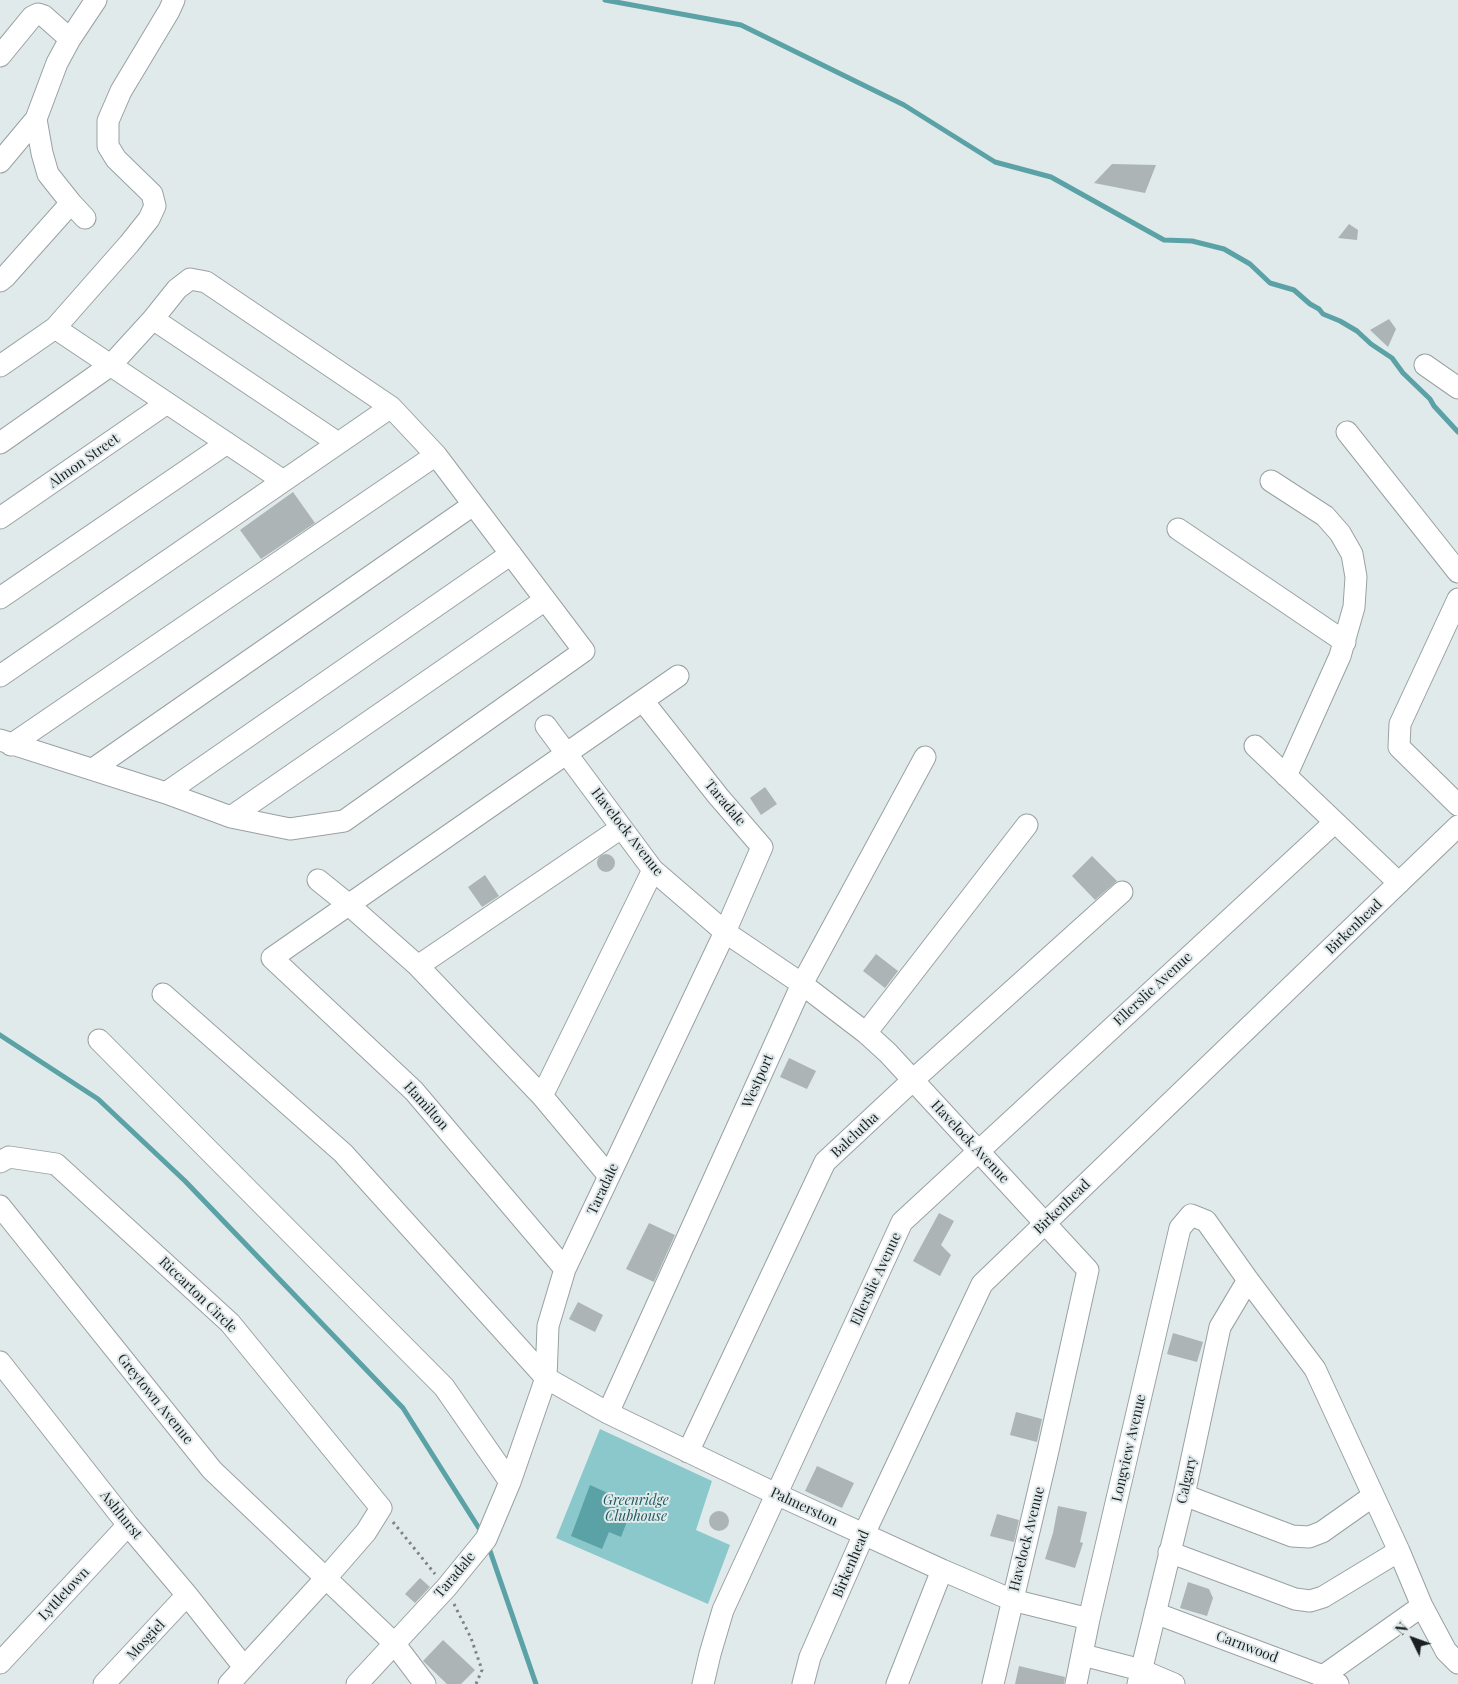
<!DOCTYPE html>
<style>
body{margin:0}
#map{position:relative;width:1458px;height:1684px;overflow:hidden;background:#e1eaeb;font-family:"Playfair Display",serif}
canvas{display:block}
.north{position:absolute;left:1388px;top:1614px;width:50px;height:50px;-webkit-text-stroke:4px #e1eaeb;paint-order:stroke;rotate:312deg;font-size:14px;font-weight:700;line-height:20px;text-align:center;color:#1c1f20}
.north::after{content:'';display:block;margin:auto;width:18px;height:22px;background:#1c1f20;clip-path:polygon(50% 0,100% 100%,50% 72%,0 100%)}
</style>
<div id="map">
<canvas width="1458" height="1684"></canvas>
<div class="north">N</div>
</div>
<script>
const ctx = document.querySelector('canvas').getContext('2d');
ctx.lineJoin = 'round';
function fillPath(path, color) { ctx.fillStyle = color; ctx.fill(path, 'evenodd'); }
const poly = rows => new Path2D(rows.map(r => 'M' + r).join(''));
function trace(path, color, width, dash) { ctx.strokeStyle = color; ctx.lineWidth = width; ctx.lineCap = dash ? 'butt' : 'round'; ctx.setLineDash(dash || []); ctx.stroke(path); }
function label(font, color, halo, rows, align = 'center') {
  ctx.font = font + ' "Playfair Display",serif'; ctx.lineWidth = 4; ctx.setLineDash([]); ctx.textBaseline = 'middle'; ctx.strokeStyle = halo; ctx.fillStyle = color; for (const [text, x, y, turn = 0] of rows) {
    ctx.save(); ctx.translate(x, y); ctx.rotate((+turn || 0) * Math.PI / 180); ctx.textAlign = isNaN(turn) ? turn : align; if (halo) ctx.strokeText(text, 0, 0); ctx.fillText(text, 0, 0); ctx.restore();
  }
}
fillPath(poly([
 [600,1429,712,1481,696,1530,730,1545,708,1604,556,1538]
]), '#8ac8cc');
fillPath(poly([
 [590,1485,621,1499,616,1514,628,1519,621,1537,609,1532,602,1549,571,1536]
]), '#5ba2a6');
trace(poly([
 [605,0,741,25,904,105,995,162,1051,177,1164,240,1192,241,1224,249,1250,264,1270,283,1294,290,1310,304,1319,309,1323,314,1340,321,1357,331,1371,344,1392,358,1403,373,1430,399,1434,406,1458,432],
 [0,1035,98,1099,185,1181,403,1408,482,1533],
 [488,1545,536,1684]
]), '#5ba2a6', 5);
fillPath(poly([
 [1112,164,1156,165,1145,193,1094,183],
 [1349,224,1358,230,1357,240,1338,238],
 [1389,319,1396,329,1388,347,1370,330],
 [293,492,315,523,261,559,240,530],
 [765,787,777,804,761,815,750,798],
 '597 863a9 9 0 1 1 18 0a9 9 0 1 1-18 0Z',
 [1092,856,1117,881,1095,900,1072,876],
 [485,875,499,896,482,907,468,887],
 [876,954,898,971,885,988,863,971],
 [789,1058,816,1071,807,1089,780,1077],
 [939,1213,954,1221,941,1245,951,1255,940,1276,913,1261],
 [649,1223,675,1235,654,1282,626,1269],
 [578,1302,603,1315,595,1332,569,1319],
 [1173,1333,1203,1342,1197,1362,1167,1354],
 [1016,1412,1042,1419,1037,1442,1010,1435],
 [817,1466,854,1483,842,1508,805,1491],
 [1058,1506,1087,1512,1080,1542,1083,1543,1075,1568,1045,1559,1053,1533],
 '709 1521a10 10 0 1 1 20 0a10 10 0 1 1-20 0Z',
 [997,1514,1019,1520,1014,1542,990,1536],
 [420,1578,430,1587,415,1603,405,1594],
 [1188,1582,1209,1589,1213,1598,1207,1616,1180,1608],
 [443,1640,475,1670,461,1684,447,1684,423,1661],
 [1019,1666,1065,1677,1064,1684,1015,1684]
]), '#acb4b5');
const minor = poly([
 [0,56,32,17,38,14,44,16,70,39],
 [36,119,42,153,48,174,71,203,85,218],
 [0,162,36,119,57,63,70,39,96,0],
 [0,281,5,277,71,203],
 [153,319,338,443],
 [55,328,282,480],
 [1425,365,1458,388],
 [0,366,55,328,129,244,149,219,155,206,152,194,116,159,108,146,108,121,121,91,169,11,174,0],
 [1347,432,1458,572],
 [0,443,111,365,153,319,177,289,190,279,206,282,391,407,436,455,584,651,344,821,290,829,231,817,166,793,0,740],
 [1271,481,1325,516,1340,533,1352,554,1356,577,1354,607,1340,656,1286,776],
 [0,518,167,403],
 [1178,529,1345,642],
 [0,598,227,443],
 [1458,599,1400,724,1399,747,1458,805],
 [0,676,391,407],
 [546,726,653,870,725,932,802,984,866,1033,888,1053,1088,1270,1047,1455,993,1684],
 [11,745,436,455],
 [1255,746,1399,883],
 [93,769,473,505],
 [166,793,511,554],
 [231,817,545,600],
 [318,880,349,905,418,966,542,1096,609,1176],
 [418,966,621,828],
 [163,994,343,1153,546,1378,608,1413,776,1494,942,1570,1012,1600,1089,1619],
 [866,1033,1027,825],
 [99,1040,444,1387,510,1482],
 [542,1096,653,870],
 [0,1162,9,1157,56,1164,230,1323,381,1508,366,1532,326,1578,229,1684],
 [0,1206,212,1470,394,1643,425,1684],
 [565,1269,414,1091,272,958,678,676],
 [0,1362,128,1525,187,1595,244,1667],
 [608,1413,802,984,925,757],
 [688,1452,825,1162,913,1080,1122,892],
 [1184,1495,1292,1536,1309,1537,1322,1532,1373,1496],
 [1169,1552,1295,1599,1310,1601,1323,1597,1399,1551],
 [1155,1613,1323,1676,1338,1684],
 [1083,1655,1141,1670,1174,1684],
 [0,1663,128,1525],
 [1323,1676,1422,1606],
 [104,1684,187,1595],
 [357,1684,446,1588,486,1539,510,1482,546,1378,548,1326,565,1269,725,932,762,847,718,796,643,701],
 [703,1684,710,1654,723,1610,902,1222,1335,822],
 [803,1684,810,1657,864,1534,982,1284,1458,826],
 [897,1684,942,1570],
 [1076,1684,1089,1619,1180,1228,1191,1215,1206,1221,1248,1280,1315,1369,1399,1551,1422,1606,1446,1651,1458,1663],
 [1138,1684,1184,1495,1220,1327,1248,1280]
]);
trace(minor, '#99a1a2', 23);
trace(poly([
 [393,1522,435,1574],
 [454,1604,471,1638,482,1670,476,1684]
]), '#7d8384', 3, [2.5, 4]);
trace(minor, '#fff', 21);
label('14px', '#1c1f20', '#e1eaeb', [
 ["Almon Street",84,461,-35],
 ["Taradale",725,803,50],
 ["Havelock Avenue",627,832,52],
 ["Birkenhead",1354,927,-44],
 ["Ellerslie Avenue",1153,989,-43],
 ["Westport",758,1081,-66],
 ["Hamilton",426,1106,48],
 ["Balclutha",855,1135,-43],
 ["Havelock Avenue",970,1142,47],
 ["Taradale",603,1189,-65],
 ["Birkenhead",1062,1207,-44],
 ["Ellerslie Avenue",876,1279,-65],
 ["Riccarton Circle",198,1295,44],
 ["Greytown Avenue",155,1399,51],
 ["Longview Avenue",1129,1448,-77],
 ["Calgary",1187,1480,-77],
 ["Palmerston",804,1507,25],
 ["Ashhurst",121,1515,51],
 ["Havelock Avenue",1027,1539,-76],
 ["Birkenhead",851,1564,-67],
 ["Taradale",455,1575,-50],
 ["Lyttletown",64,1594,-47],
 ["Mosgiel",146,1640,-47],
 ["Carnwood",1247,1647,21]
]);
label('italic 14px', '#1d5a5e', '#e1eaeb', [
 ["Greenridge",636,1501],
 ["Clubhouse",636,1517]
]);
</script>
